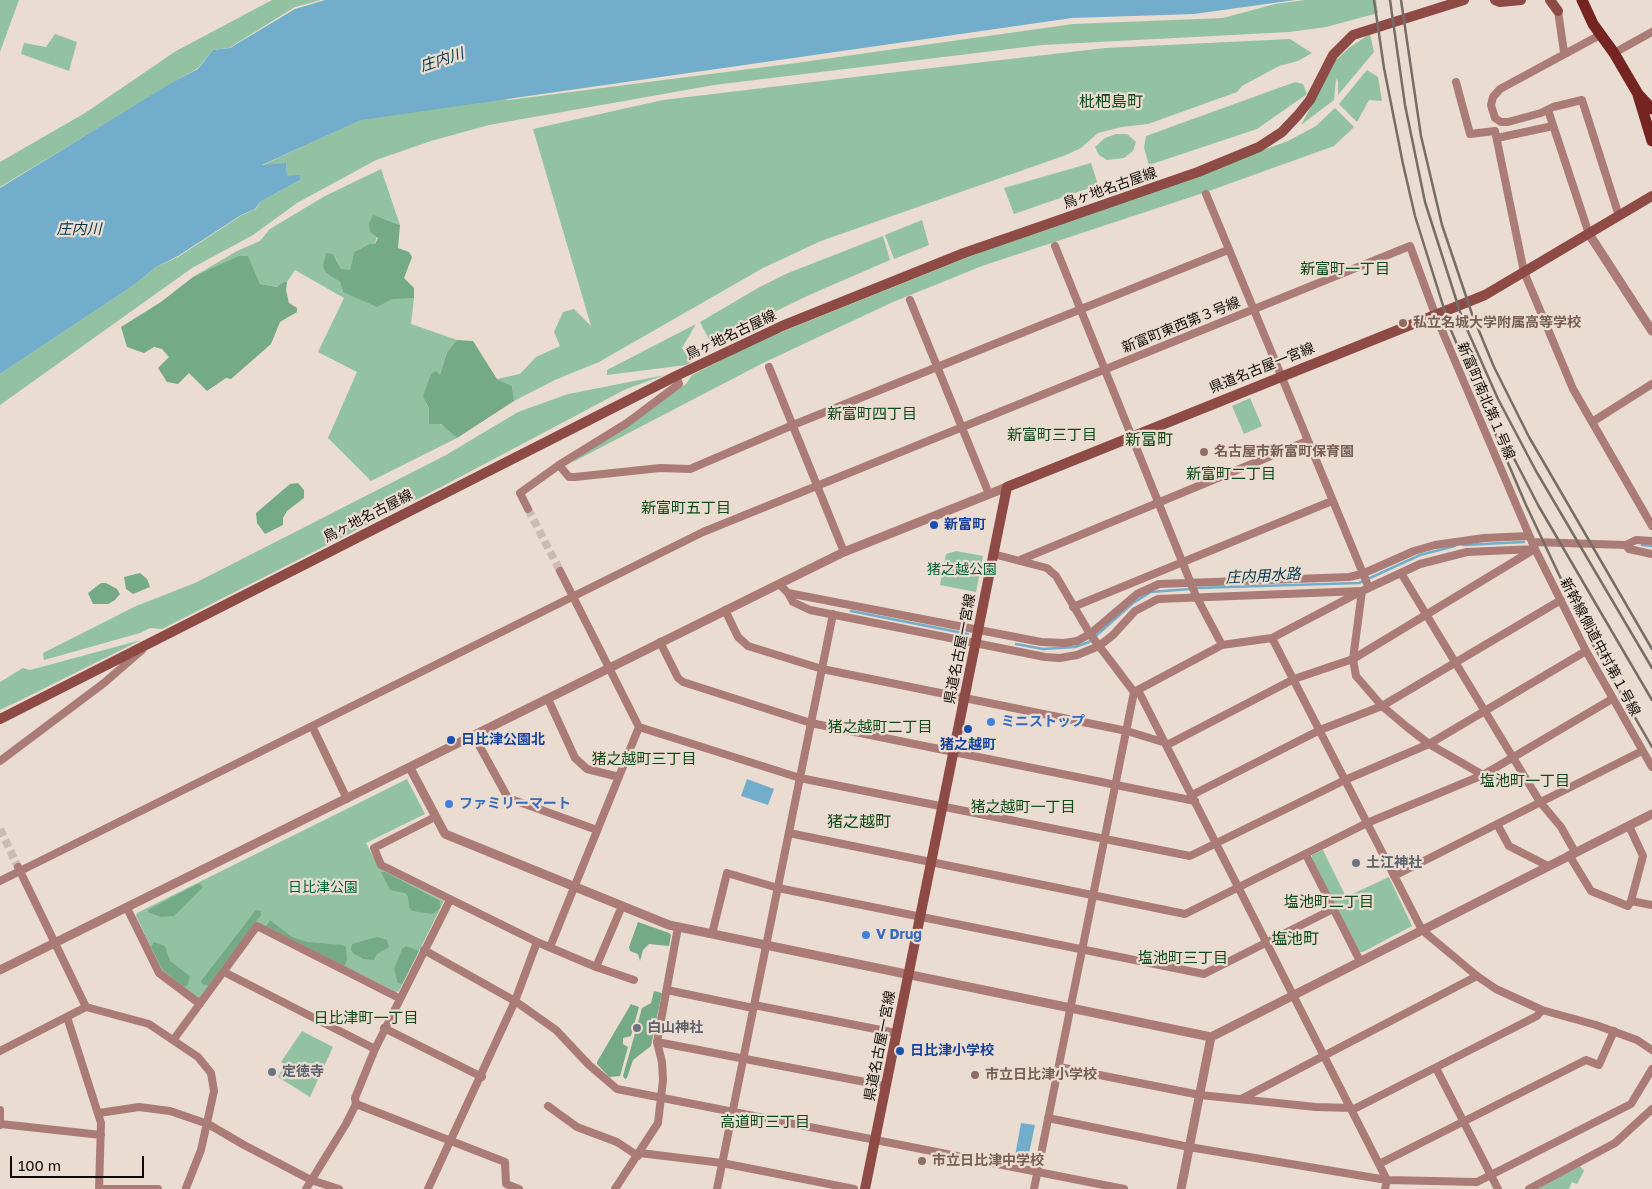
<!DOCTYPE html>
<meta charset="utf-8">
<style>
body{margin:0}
#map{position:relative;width:1652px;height:1189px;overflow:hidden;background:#eadcd0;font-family:"Golos Text",sans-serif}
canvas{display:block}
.scale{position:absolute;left:10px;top:1156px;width:134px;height:22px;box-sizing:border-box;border:2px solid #0f0a07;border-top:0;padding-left:6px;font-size:15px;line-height:18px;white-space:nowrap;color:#0f0a07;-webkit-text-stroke:4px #eadcd0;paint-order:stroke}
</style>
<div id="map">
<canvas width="1652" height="1189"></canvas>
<div class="scale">100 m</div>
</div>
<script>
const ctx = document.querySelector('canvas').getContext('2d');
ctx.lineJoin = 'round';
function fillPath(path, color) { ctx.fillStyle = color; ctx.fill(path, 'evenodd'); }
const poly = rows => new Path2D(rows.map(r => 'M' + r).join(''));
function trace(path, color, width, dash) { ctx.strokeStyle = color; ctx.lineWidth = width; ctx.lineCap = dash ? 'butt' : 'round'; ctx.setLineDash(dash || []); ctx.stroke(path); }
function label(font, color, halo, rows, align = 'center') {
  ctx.font = font + ' "Golos Text","Noto Sans JP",sans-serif'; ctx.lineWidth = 4.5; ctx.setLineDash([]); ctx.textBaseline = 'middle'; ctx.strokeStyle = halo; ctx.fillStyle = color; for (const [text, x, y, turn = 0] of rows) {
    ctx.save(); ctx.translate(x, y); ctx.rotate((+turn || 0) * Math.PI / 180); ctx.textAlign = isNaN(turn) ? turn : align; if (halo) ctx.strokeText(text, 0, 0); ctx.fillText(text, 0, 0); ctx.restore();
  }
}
fillPath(poly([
 [0,0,19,0,0,52],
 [272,0,321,0,295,7,229,48,213,50,198,68,0,187,0,162,85,113,176,51],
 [1305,0,1376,0,1378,13,1326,27,1289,32,1042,45,714,85,489,125,431,141,376,160,297,203,253,235,192,268,0,405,0,374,134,285,156,267,178,257,242,215,256,209,260,202,300,180,287,176,286,163,261,166,371,115,494,97,509,100,796,63,1073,24,1223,18,1275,4],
 [55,34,77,42,69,71,21,54,24,43,46,47],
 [1370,34,1374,52,1338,95,1338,81,1336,79,1334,100,1301,125,1336,60,1350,47],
 [1290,39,1312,53,1298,61,1279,66,1242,86,1237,92,1148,124,1122,127,1098,133,1081,148,1066,155,821,241,763,268,599,362,555,380,514,401,512,386,497,379,520,374,536,357,560,346,554,332,563,312,574,309,591,326,533,129,663,100,880,74,1105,48],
 [1367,70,1378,77,1382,101,1369,100,1357,122,1339,104],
 [1295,82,1303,84,1307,94,1257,129,1149,165,1144,148,1146,136],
 [1335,108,1354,127,1334,146,1209,191,982,266,893,302,763,363,571,463,686,384,692,375,757,342,968,257,1288,141,1316,126],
 [1116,134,1127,134,1136,142,1133,151,1124,158,1107,160,1099,155,1095,147,1105,138],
 [1091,163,1098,185,1014,214,1004,188],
 [381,169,400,225,381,218,375,244,369,244,354,252,350,271,341,270,336,258,326,273,340,282,343,292,358,297,414,298,411,324,457,340,447,352,440,375,426,404,429,409,430,418,450,430,457,438,371,481,328,438,357,372,318,352,344,298,295,270,287,282,283,282,277,287,260,284,247,256,193,277,237,251,260,241,270,229,325,196],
 [922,220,929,245,894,259,885,235],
 [883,236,890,260,807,296,711,343,700,322,758,288,788,273],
 [696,324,682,348,691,362,686,365,607,375,607,370],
 [665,375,626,389,443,486,162,629,150,628,140,633,44,660,43,653,136,606,195,583,446,455,518,412,568,394],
 [1250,398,1262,426,1244,434,1232,406],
 [956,551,983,556,976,592,940,585,946,554],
 [141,640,23,699,0,710,0,682,23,668,30,670],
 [407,779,425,814,366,843,379,868,444,901,399,991,396,992,256,922,199,999,162,971,136,916,137,913],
 [1323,850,1346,897,1389,877,1412,926,1363,952,1359,952,1312,860,1312,855],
 [302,1031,333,1047,310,1097,278,1077,285,1064,281,1062],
 [1580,1166,1584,1171,1577,1184,1572,1182,1569,1189,1535,1189]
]), '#93c2a3');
fillPath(poly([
 [373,215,400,225,398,248,409,252,412,257,404,278,414,288,414,298,392,299,377,307,343,292,340,282,326,273,323,266,326,253,333,254,341,269,350,270,354,252,369,244,375,244,378,238,370,232,369,223],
 [239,256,248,256,260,284,277,287,283,282,287,282,286,290,289,303,297,308,297,312,280,322,271,344,231,379,226,378,207,391,189,373,178,384,167,382,158,368,169,357,162,349,154,347,144,353,127,347,121,327,161,302,193,277],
 [457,340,473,341,497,379,512,386,514,401,457,438,441,424,429,424,429,409,423,396,431,374,436,371,440,375,447,352],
 [298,483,304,490,304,498,287,511,283,518,283,525,265,534,257,523,256,513,290,484],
 [140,573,147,579,150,587,133,594,126,589,124,577],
 [101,583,106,583,117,589,120,594,115,600,108,604,93,604,88,593],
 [381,872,385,872,440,901,440,908,433,914,412,911,409,907,408,897,405,893,390,890],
 [199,883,203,887,174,916,161,917,148,912,148,910],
 [256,910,261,911,261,915,208,986,202,984,201,981],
 [270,920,292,937,307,942,342,945,346,947,347,960,344,966,266,926],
 [638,922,669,933,671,935,669,946,649,944,643,950,640,961,638,954,630,951,629,947],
 [377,937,387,940,389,947,377,954,374,960,363,959,353,953,351,949,352,944],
 [154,942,165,946,170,961,190,976,188,985,184,987,163,970,151,947],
 [406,946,419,951,402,984,398,983,394,969,402,949],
 [654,991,662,993,651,1046,633,1060,627,1078,625,1079,623,1076,642,1008,651,1003],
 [631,1004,639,1007,631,1036,623,1038,623,1044,628,1047,620,1076,609,1077,597,1064,597,1062]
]), '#75aa87');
fillPath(poly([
 [325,0,1295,0,1194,14,1072,18,361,120,262,165,286,163,287,176,300,175,300,180,260,202,255,209,241,215,178,256,156,267,134,285,0,374,0,188,168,85,198,69,213,50,230,48,295,9],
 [747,779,774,789,768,805,741,796],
 [1021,1123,1035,1125,1028,1158,1015,1156]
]), '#72adcb');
trace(poly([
 [1463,545,1524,542],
 [1642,545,1652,546],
 [1196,588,1359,583,1420,555,1455,546],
 [851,611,968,634],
 [1016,644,1043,649,1075,647,1089,642,1133,603,1151,592,1190,589]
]), '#72adcb', 2.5);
trace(poly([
 [528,509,560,571],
 [0,829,18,867]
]), '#c9bcb2', 8, [8, 4]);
trace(poly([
 [1558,11,1564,52],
 [1600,35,1500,89,1493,97,1491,105,1495,118,1501,122,1508,122,1541,113,1553,107,1582,100,1619,216],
 [1614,53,1652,32],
 [1456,82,1470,134,1495,131,1524,272,1573,389,1652,526],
 [1548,110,1589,234],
 [1497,138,1553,126],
 [1206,194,1369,588],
 [1055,246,1196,596,1222,645],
 [910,300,989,494],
 [769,367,844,552],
 [1592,422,1652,384],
 [559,465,569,477,575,477,660,468,690,469,793,425,1228,250],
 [528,509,520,493,559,465,627,423,679,384,676,376],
 [1532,542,1626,545,1629,549,1652,554],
 [1626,545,1636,540,1652,541],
 [993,554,1047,568,1056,576,1090,634,1134,692,1034,1189],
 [1020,560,1307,441],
 [560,571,639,727,800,778,1190,856,1345,780,1429,744,1586,651],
 [1401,573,1540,802,1561,827,1575,852],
 [779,584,788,593,1041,642,1064,643,1077,641,1090,634,1137,594,1159,584,1349,577,1362,574,1414,551,1435,545,1484,538,1529,536],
 [1362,591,1353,659,1356,676,1382,706,1407,727,1429,744,1483,775,1612,699],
 [788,593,793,602,810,610,1045,657,1060,658,1077,655,1099,646,1113,635,1135,611,1158,599,1362,591],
 [1073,607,1332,501],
 [725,610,738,637,748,646,822,669,1127,731,1166,743],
 [1272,638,1422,930,1477,976,1496,989,1542,1010,1596,1025,1637,1040,1652,1050],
 [660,642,678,678,683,682,811,723,1195,801],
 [1138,690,1387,1180,1385,1189],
 [1134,692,1222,645,1272,638,1362,591,1420,564,1467,552,1535,549],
 [548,699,575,758,587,769,619,777],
 [312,726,347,799],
 [474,736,508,798,597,830],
 [1167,745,1294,679,1353,659,1533,550],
 [0,761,104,683,142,650],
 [1192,795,1320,730,1382,706,1561,600],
 [435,817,374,848,381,865,537,942,596,967,634,980],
 [1497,824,1509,846,1548,866],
 [1629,826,1643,856,1631,901],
 [789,833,1185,914,1367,823,1483,775],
 [1306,855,1360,961],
 [1569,855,1591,891,1628,906,1631,901,1652,905],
 [18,867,86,1007],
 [1394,876,1642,751],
 [0,881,703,532,1410,246,1435,314,1535,549,1586,651,1652,767],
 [127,908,159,973,200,1004],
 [712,934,727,873,778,888,1204,974,1333,909],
 [550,947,639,727],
 [424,950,515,1001,556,1030,589,1065,617,1089,1124,1189],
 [596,967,622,906],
 [224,972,375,1049],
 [667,990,753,1008],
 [754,1005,896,1033],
 [67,1017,101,1123,99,1189],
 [384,1028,482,1077],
 [174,1039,257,926,399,998],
 [657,1042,678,927],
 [0,1051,86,1007,149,1024,198,1057,211,1073,214,1091,201,1150,186,1188],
 [1059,1067,1200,1095,1316,1107,1351,1108],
 [1436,1068,1498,1189],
 [1241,1099,1477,976],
 [356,1104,505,1162,506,1184,519,1189],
 [548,1106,577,1127,617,1142,638,1156],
 [0,1110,0,1125],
 [1352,1110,1537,1016,1542,1010],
 [99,1113,139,1107,170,1111,208,1124,244,1145,311,1180,339,1189],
 [1048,1118,1189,1147,1387,1180,1477,1182,1631,1104,1652,1069],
 [1,1124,101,1135],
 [640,1153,722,1163,854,1189],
 [1379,1164,1586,1060,1599,1065,1614,1031],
 [99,1189,158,1189],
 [306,1189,346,1124,356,1104,355,1098,375,1049,450,900],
 [428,1189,515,1001,537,942],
 [615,1189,658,1123,663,1080,662,1062,657,1042,886,1086],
 [717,1189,833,614],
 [1529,1189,1615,1143,1652,1109]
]), '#ab7b76', 8);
trace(poly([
 [1589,234,1652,331],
 [410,768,445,834,669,925,1211,1037,1652,814],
 [0,970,779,584,844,552,1007,487],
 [1181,1189,1211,1037]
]), '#ab7b76', 9);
trace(poly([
 [1495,0,1500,2,1521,0],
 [1550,0,1558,11],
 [0,719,676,376,782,326,964,253,1198,172,1259,147,1282,132,1298,115,1310,100,1333,55,1353,35,1464,0],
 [865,1189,1007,487,1485,295,1652,196]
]), '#8e4a45', 10);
trace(poly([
 [1582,0,1593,24,1614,53,1638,94,1652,109],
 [1638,95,1652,141]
]), '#762422', 11);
trace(poly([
 [1374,0,1384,68,1403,164,1415,216,1450,328,1526,505,1588,636,1652,747],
 [1390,0,1405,105,1425,202,1462,318,1498,399,1536,471,1652,668],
 [1401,0,1421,136,1442,225,1472,314,1494,367,1529,437,1652,649],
 [1505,441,1538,505,1652,700]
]), '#766d66', 2.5);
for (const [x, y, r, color] of [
 [1403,323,5,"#8d6e63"],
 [1204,452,5,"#8d6e63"],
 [934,525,5,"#1a4fb4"],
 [991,722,5,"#3f7fe0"],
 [968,729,5,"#1a4fb4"],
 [451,740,5,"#1a4fb4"],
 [449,804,5,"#3f7fe0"],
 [1356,863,5,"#6b7280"],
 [866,935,5,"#3f7fe0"],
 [637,1028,5,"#6b7280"],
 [900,1051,5,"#1a4fb4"],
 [272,1072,5,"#6b7280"],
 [975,1075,5,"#8d6e63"],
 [922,1161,5,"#8d6e63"]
]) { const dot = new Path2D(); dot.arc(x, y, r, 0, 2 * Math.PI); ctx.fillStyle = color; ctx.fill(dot); trace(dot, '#eadcd0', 2); }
label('14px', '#0f0a07', '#eadcd0', [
 ["鳥ヶ地名古屋線",1110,188,-19],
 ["新富町東西第３号線",1181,325,-22],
 ["鳥ヶ地名古屋線",731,335,-25],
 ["県道名古屋一宮線",1262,368,-22],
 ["新富町南北第１号線",1486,401,67],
 ["鳥ヶ地名古屋線",368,516,-27],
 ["新幹線側道中村第１号線",1600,647,62],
 ["県道名古屋一宮線",960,649,-79],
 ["県道名古屋一宮線",880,1046,-79]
]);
label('bold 14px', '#785e54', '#eadcd0', [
 ["私立名城大学附属高等学校",1413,323],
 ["名古屋市新富町保育園",1214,452],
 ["市立日比津小学校",985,1075],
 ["市立日比津中学校",932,1161]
], 'left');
label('bold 14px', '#164399', '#eadcd0', [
 ["新富町",944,525],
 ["日比津公園北",461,740],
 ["猪之越町",968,745,"center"],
 ["日比津小学校",910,1051]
], 'left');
label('14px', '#046236', '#eadcd0', [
 ["猪之越公園",962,570],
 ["日比津公園",323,888]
]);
label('bold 14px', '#366cbe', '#eadcd0', [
 ["ミニストップ",1001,722],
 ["ファミリーマート",459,804],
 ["V Drug",876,935]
], 'left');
label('bold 14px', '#5b616d', '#eadcd0', [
 ["土江神社",1366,863],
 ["白山神社",647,1028],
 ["定徳寺",282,1072]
], 'left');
label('italic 15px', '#00354a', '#eadcd0', [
 ["庄内川",442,60,-18],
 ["庄内川",79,229],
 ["庄内用水路",1263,576,-3]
]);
label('15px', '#0e4916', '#eadcd0', [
 ["新富町一丁目",1345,269],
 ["新富町四丁目",872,414],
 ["新富町三丁目",1052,435],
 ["新富町二丁目",1231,474],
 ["新富町五丁目",686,508],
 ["猪之越町二丁目",880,727],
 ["猪之越町三丁目",644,759],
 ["塩池町一丁目",1525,781],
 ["猪之越町一丁目",1023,807],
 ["塩池町二丁目",1329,902],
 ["塩池町三丁目",1183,958],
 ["日比津町一丁目",366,1018],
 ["高道町三丁目",765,1122]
]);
label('16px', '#0e4916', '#eadcd0', [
 ["枇杷島町",1111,102],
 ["新富町",1149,440],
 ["猪之越町",859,822],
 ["塩池町",1295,939]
]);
</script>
